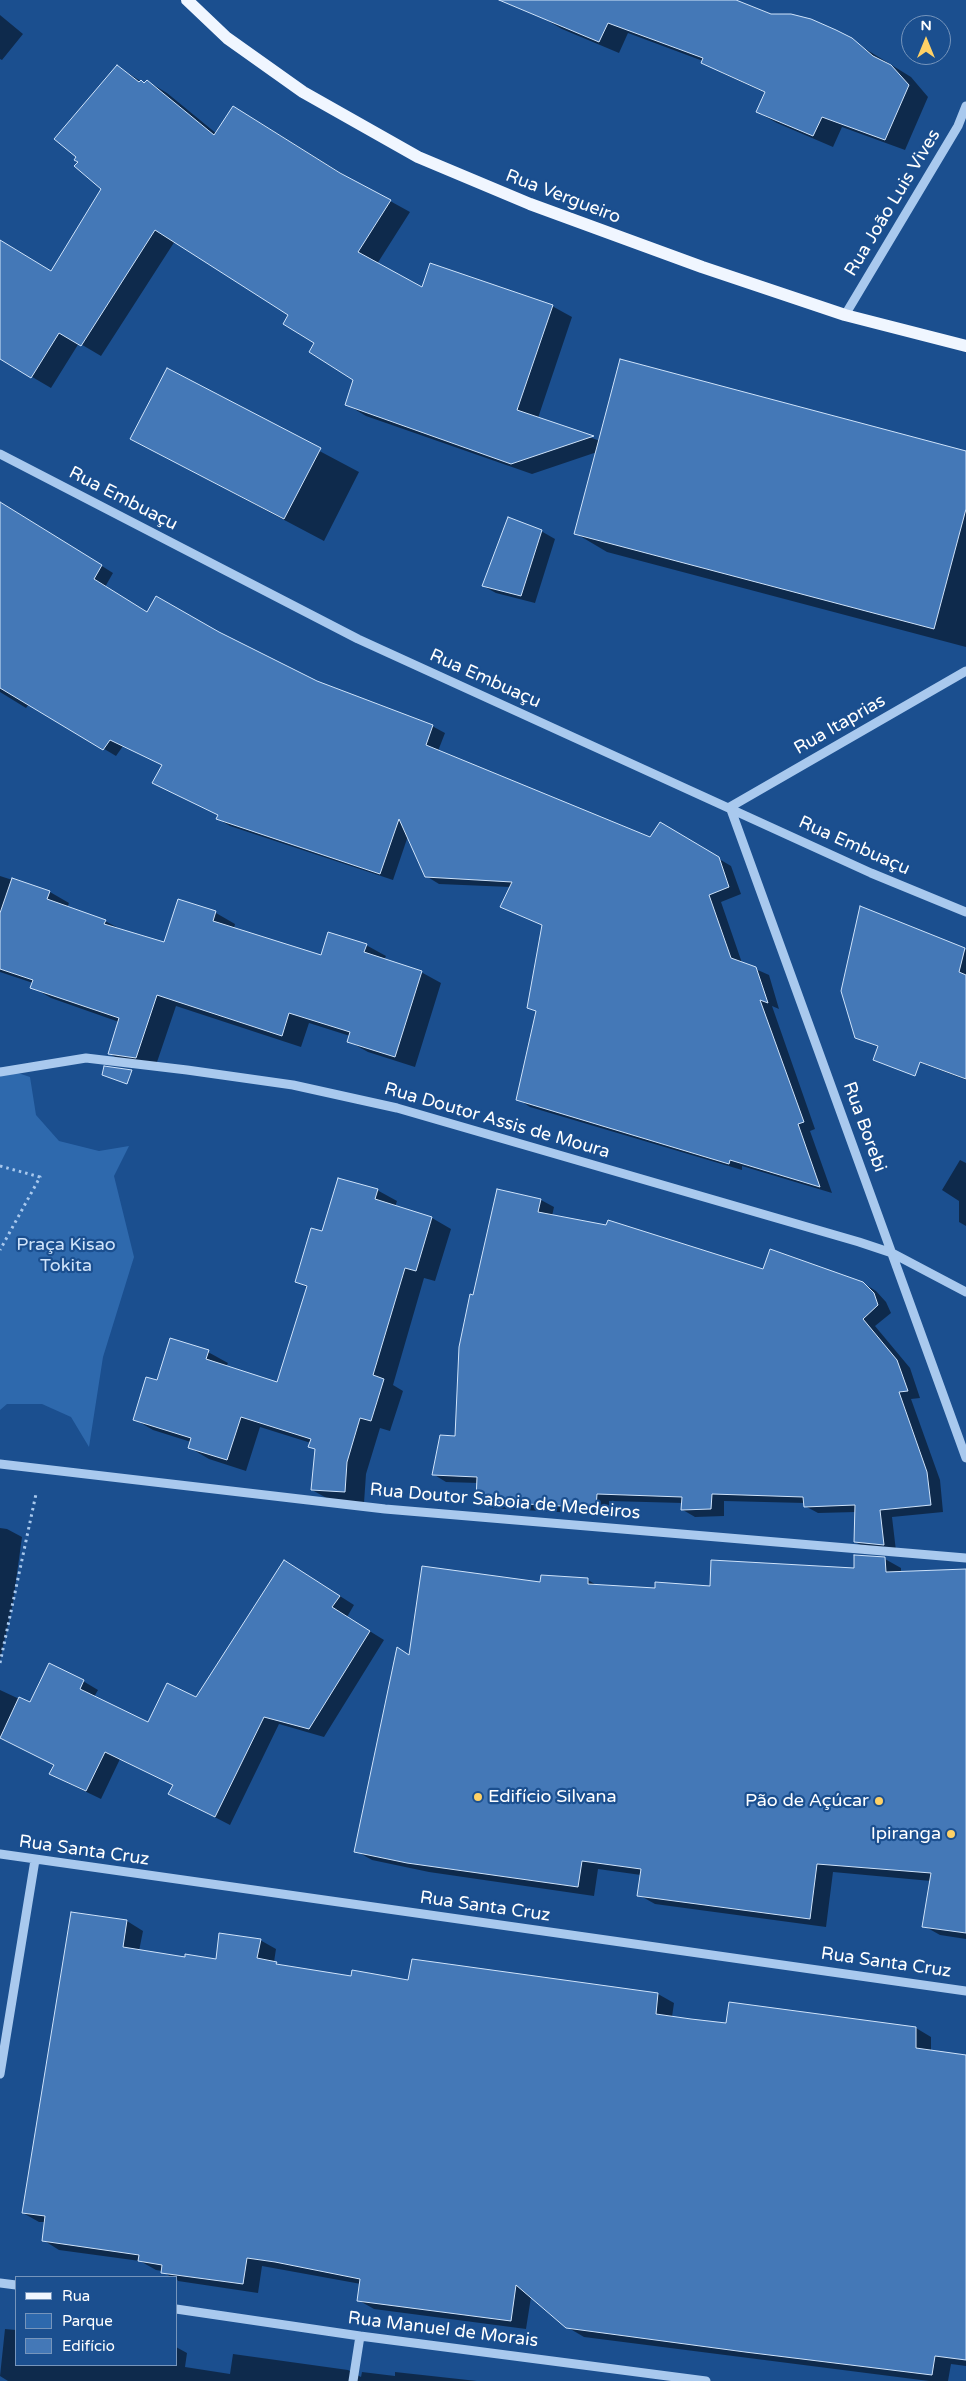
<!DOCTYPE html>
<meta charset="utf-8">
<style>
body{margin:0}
#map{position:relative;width:966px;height:2381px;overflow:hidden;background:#1b4f8f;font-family:"Varela Round",sans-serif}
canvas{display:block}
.legend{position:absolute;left:15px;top:2276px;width:162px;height:90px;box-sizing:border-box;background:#1b4f8f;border:1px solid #7695bc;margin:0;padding:6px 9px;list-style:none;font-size:15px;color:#fff}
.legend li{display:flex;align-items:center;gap:10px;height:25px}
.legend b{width:25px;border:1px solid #7695bc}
.north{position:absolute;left:901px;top:15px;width:50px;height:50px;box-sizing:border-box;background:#1b4f8f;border:1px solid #7695bc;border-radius:50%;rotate:0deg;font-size:14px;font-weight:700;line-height:20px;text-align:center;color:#fff}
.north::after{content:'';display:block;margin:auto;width:18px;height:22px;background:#ffd166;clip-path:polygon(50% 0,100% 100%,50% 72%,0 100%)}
</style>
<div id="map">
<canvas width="966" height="2381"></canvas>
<ul class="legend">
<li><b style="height:6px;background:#f0f6ff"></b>Rua</li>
<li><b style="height:14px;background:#2e69ad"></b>Parque</li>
<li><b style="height:14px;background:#4478b7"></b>Edifício</li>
</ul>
<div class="north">N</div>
</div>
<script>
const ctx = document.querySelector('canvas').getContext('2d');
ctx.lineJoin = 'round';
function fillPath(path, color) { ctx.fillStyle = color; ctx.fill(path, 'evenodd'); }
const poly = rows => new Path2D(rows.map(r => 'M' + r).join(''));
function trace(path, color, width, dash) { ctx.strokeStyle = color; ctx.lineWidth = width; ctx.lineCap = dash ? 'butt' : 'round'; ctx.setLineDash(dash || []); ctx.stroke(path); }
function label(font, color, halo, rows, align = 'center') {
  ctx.font = font + ' "Varela Round",sans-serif'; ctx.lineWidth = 4.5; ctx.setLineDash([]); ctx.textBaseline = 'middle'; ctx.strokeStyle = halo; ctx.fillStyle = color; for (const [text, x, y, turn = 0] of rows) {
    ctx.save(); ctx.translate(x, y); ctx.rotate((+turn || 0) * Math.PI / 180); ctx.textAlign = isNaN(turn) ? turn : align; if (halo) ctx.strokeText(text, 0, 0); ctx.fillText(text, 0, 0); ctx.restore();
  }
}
fillPath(poly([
 [0,1067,30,1077,36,1115,59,1141,99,1151,129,1146,114,1176,134,1257,103,1357,89,1447,71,1417,42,1404,7,1404,0,1410]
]), '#2e69ad');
fillPath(poly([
 [551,0,733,0,771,16,851,40,911,77,928,97,905,150,842,127,833,147,777,123,757,112,766,93,722,73,703,61,628,33,619,53,562,29,543,18],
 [0,15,23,34,2,60,0,59],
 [117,66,145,84,147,81,167,93,217,134,254,119,352,180,410,212,377,264,422,289,552,306,572,317,538,418,600,441,966,452,966,647,607,552,575,533,597,452,532,474,366,416,346,404,354,380,290,315,175,241,101,356,79,343,51,388,0,358,0,242,52,273,103,189,79,162],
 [167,370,359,472,324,541,131,439],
 [0,502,113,573,105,587,148,613,218,633,316,682,432,726,445,733,438,751,651,839,660,824,731,866,741,894,721,902,742,963,769,975,779,1009,772,1006,815,1129,810,1131,832,1193,742,1166,742,1170,530,1107,518,1099,537,1012,528,1007,544,926,502,906,510,887,439,884,426,876,408,836,393,880,230,826,218,819,220,816,163,765,123,746,116,756,29,704,26,708,0,692],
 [541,531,555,539,535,603,496,593,483,586],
 [0,876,50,892,69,903,67,908,105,921,122,930,165,943,179,901,216,913,235,924,234,928,321,957,366,945,386,956,384,960,421,972,441,983,415,1067,368,1052,348,1041,350,1036,309,1023,301,1047,176,1006,155,1068,129,1065,110,1054,119,1022,51,998,32,987,33,983,0,972],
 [861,908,966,950,966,1080,871,1044,856,1035],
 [960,1160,966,1163,966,1226,959,1222,959,1201,942,1190],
 [377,1190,397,1201,395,1207,432,1218,451,1229,435,1281,424,1278,393,1385,403,1391,390,1431,380,1428,366,1474,364,1503,332,1501,312,1490,316,1450,310,1446,311,1443,260,1427,246,1471,209,1459,190,1448,191,1442,153,1430,134,1419,157,1382,208,1352,228,1363,226,1367,277,1383,308,1288,297,1282,323,1233],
 [541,1200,554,1207,552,1216,764,1271,863,1283,876,1291,886,1302,891,1313,875,1326,910,1368,920,1398,911,1399,940,1480,943,1512,892,1517,896,1551,868,1549,855,1542,856,1512,818,1513,805,1506,805,1503,724,1501,724,1516,695,1517,683,1510,683,1503,609,1501,609,1515,490,1508,477,1500,478,1483,446,1482,433,1474,456,1437,474,1297],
 [0,1528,7,1529,22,1537,13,1603,0,1660],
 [885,1559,901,1568,901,1572,966,1570,966,1939,940,1935,924,1926,931,1881,833,1872,826,1927,655,1904,639,1895,641,1875,598,1869,594,1896,429,1872,372,1860,356,1851,410,1656,542,1584,588,1580,598,1586,656,1589,711,1587,855,1569],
 [299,1570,354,1605,347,1617,384,1640,324,1737,279,1724,230,1825,170,1794,174,1785,120,1759,101,1799,66,1782,55,1765,0,1738,0,1690,30,1704,83,1681,98,1690,94,1697,148,1724,197,1699],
 [72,1913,127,1921,143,1931,139,1951,186,1958,217,1960,260,1940,276,1949,274,1962,281,1966,352,1977,409,1981,413,1960,658,1994,674,2003,672,2017,727,2025,916,2028,931,2037,931,2051,966,2056,966,2366,951,2364,948,2381,929,2381,584,2337,567,2327,531,2297,526,2329,374,2309,358,2300,361,2284,262,2266,258,2293,178,2281,176,2277,171,2277,162,2271,156,2270,140,2261,59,2250,43,2240,46,2222,39,2222,23,2213],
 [5,2329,16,2330,16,2365,176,2365,176,2347,187,2353,185,2367,230,2374,233,2354,348,2370,361,2377,362,2372,395,2376,395,2372,477,2381,8,2381,0,2376]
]), '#0007');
const building = poly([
 [499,0,736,0,771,14,791,14,811,19,836,30,852,38,873,56,891,65,909,85,885,140,822,117,813,136,756,112,765,92,701,63,703,58,608,23,599,42,499,0],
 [117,65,139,82,141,80,144,83,147,80,214,135,233,106,340,173,391,200,358,252,422,287,430,263,553,305,517,410,594,436,511,464,345,405,353,380,309,352,314,343,283,324,288,315,155,230,81,346,59,333,31,378,0,359,0,240,51,271,101,189,74,166,78,162,74,160,76,157,54,139,117,65],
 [620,359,966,451,966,509,934,629,574,534,620,359],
 [167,368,321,448,284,519,130,439,167,368],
 [0,502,102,565,94,579,147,612,156,596,219,632,317,681,433,725,426,745,650,837,660,822,719,857,729,887,709,895,731,958,756,967,768,1003,760,1000,804,1122,798,1124,820,1187,730,1160,729,1164,516,1100,536,1011,527,1008,542,925,500,907,512,882,425,877,399,819,380,874,216,819,218,815,152,783,162,765,110,740,103,750,0,688,0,502],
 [508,517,542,530,521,596,482,586,508,517],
 [12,878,50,891,47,899,106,920,104,924,164,942,178,899,216,911,213,921,321,955,328,932,367,944,364,952,422,971,395,1057,347,1042,350,1032,289,1013,282,1036,157,995,136,1058,108,1054,119,1018,30,988,33,980,0,969,0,913,12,878],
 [860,906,965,948,959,972,966,975,966,1079,920,1062,915,1076,873,1060,878,1046,855,1038,841,991,860,906],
 [104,1066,132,1070,127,1084,102,1075,104,1066],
 [338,1178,378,1189,375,1199,432,1217,416,1271,405,1268,373,1375,384,1379,371,1421,360,1418,347,1462,345,1492,311,1490,315,1449,308,1447,311,1439,241,1417,227,1460,188,1448,191,1438,133,1420,146,1377,157,1380,170,1338,209,1350,206,1359,277,1382,307,1286,295,1282,311,1228,322,1231,338,1178],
 [497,1189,541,1199,538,1212,606,1225,608,1220,763,1269,770,1249,863,1282,874,1293,878,1305,863,1319,897,1360,908,1391,899,1392,927,1472,931,1505,880,1510,884,1545,854,1542,855,1505,804,1507,803,1497,712,1494,711,1509,681,1510,682,1497,597,1494,596,1508,476,1501,477,1477,432,1475,440,1435,455,1436,459,1347,470,1294,473,1295,497,1189],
 [854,1555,885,1557,886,1572,966,1569,966,1933,922,1927,931,1873,817,1864,810,1919,637,1896,641,1869,582,1861,578,1887,407,1863,354,1852,397,1647,409,1655,422,1566,540,1582,541,1575,588,1578,588,1584,655,1588,655,1582,710,1586,711,1560,854,1568,854,1555],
 [284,1560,340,1596,332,1607,370,1631,309,1729,264,1717,215,1817,168,1794,173,1785,105,1752,86,1791,49,1774,54,1765,0,1738,19,1697,30,1702,49,1663,84,1680,80,1689,148,1722,167,1683,196,1697,284,1560],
 [71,1912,127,1920,123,1947,185,1957,185,1954,216,1959,219,1933,261,1939,257,1958,277,1962,276,1964,351,1976,352,1970,408,1980,412,1959,658,1993,656,2014,691,2019,726,2023,729,2002,916,2027,916,2048,966,2055,966,2360,935,2356,932,2375,745,2352,566,2328,516,2285,511,2321,357,2301,360,2279,275,2262,247,2258,243,2284,161,2273,162,2265,138,2261,139,2255,42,2241,45,2216,22,2213,71,1912]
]);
fillPath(building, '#4478b7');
trace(building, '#cfe3fa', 1);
trace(poly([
 [0,1166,40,1177,0,1250],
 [0,1663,36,1494]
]), '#a9c9ee', 3, [2.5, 4]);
trace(poly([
 [845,315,958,126,966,106],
 [0,454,358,639,871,873,966,912],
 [966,671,730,807,966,1458],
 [0,1072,86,1058,187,1070,293,1085,397,1108,859,1242,892,1253,966,1292],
 [0,1464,385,1509,966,1558],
 [0,1854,966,1991],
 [0,2074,35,1860],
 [0,2283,16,2285],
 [176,2309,360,2336,706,2381],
 [353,2381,360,2336]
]), '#a9c9ee', 9);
trace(poly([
 [187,0,227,38,303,92,418,157,530,204,702,267,845,315,966,346]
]), '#f0f6ff', 12);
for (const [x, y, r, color] of [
 [478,1797,5,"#ffd166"],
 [879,1801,5,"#ffd166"],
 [951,1834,5,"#ffd166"]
]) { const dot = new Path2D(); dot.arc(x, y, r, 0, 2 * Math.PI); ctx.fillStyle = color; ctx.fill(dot); trace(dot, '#1b4f8f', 2); }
label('18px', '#fff', '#1b4f8f', [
 ["Rua Vergueiro",563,197,21],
 ["Rua João Luis Vives",893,203,-59],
 ["Rua Embuaçu",123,499,27],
 ["Rua Embuaçu",485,679,24],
 ["Rua Itaprias",840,725,-30],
 ["Rua Embuaçu",854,846,24],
 ["Rua Doutor Assis de Moura",497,1121,16],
 ["Rua Borebi",864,1127,70],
 ["Rua Doutor Saboia de Medeiros",505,1502,5],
 ["Rua Santa Cruz",84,1851,8],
 ["Rua Santa Cruz",485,1907,8],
 ["Rua Santa Cruz",886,1963,8],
 ["Rua Manuel de Morais",443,2330,7]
]);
label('18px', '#cfe3fa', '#1b4f8f', [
 ["Praça Kisao",66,1245],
 ["Tokita",66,1266]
]);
label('18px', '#fff', '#1b4f8f', [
 ["Edifício Silvana",488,1797,"left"],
 ["Pão de Açúcar",869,1801],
 ["Ipiranga",941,1834]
], 'right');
</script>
